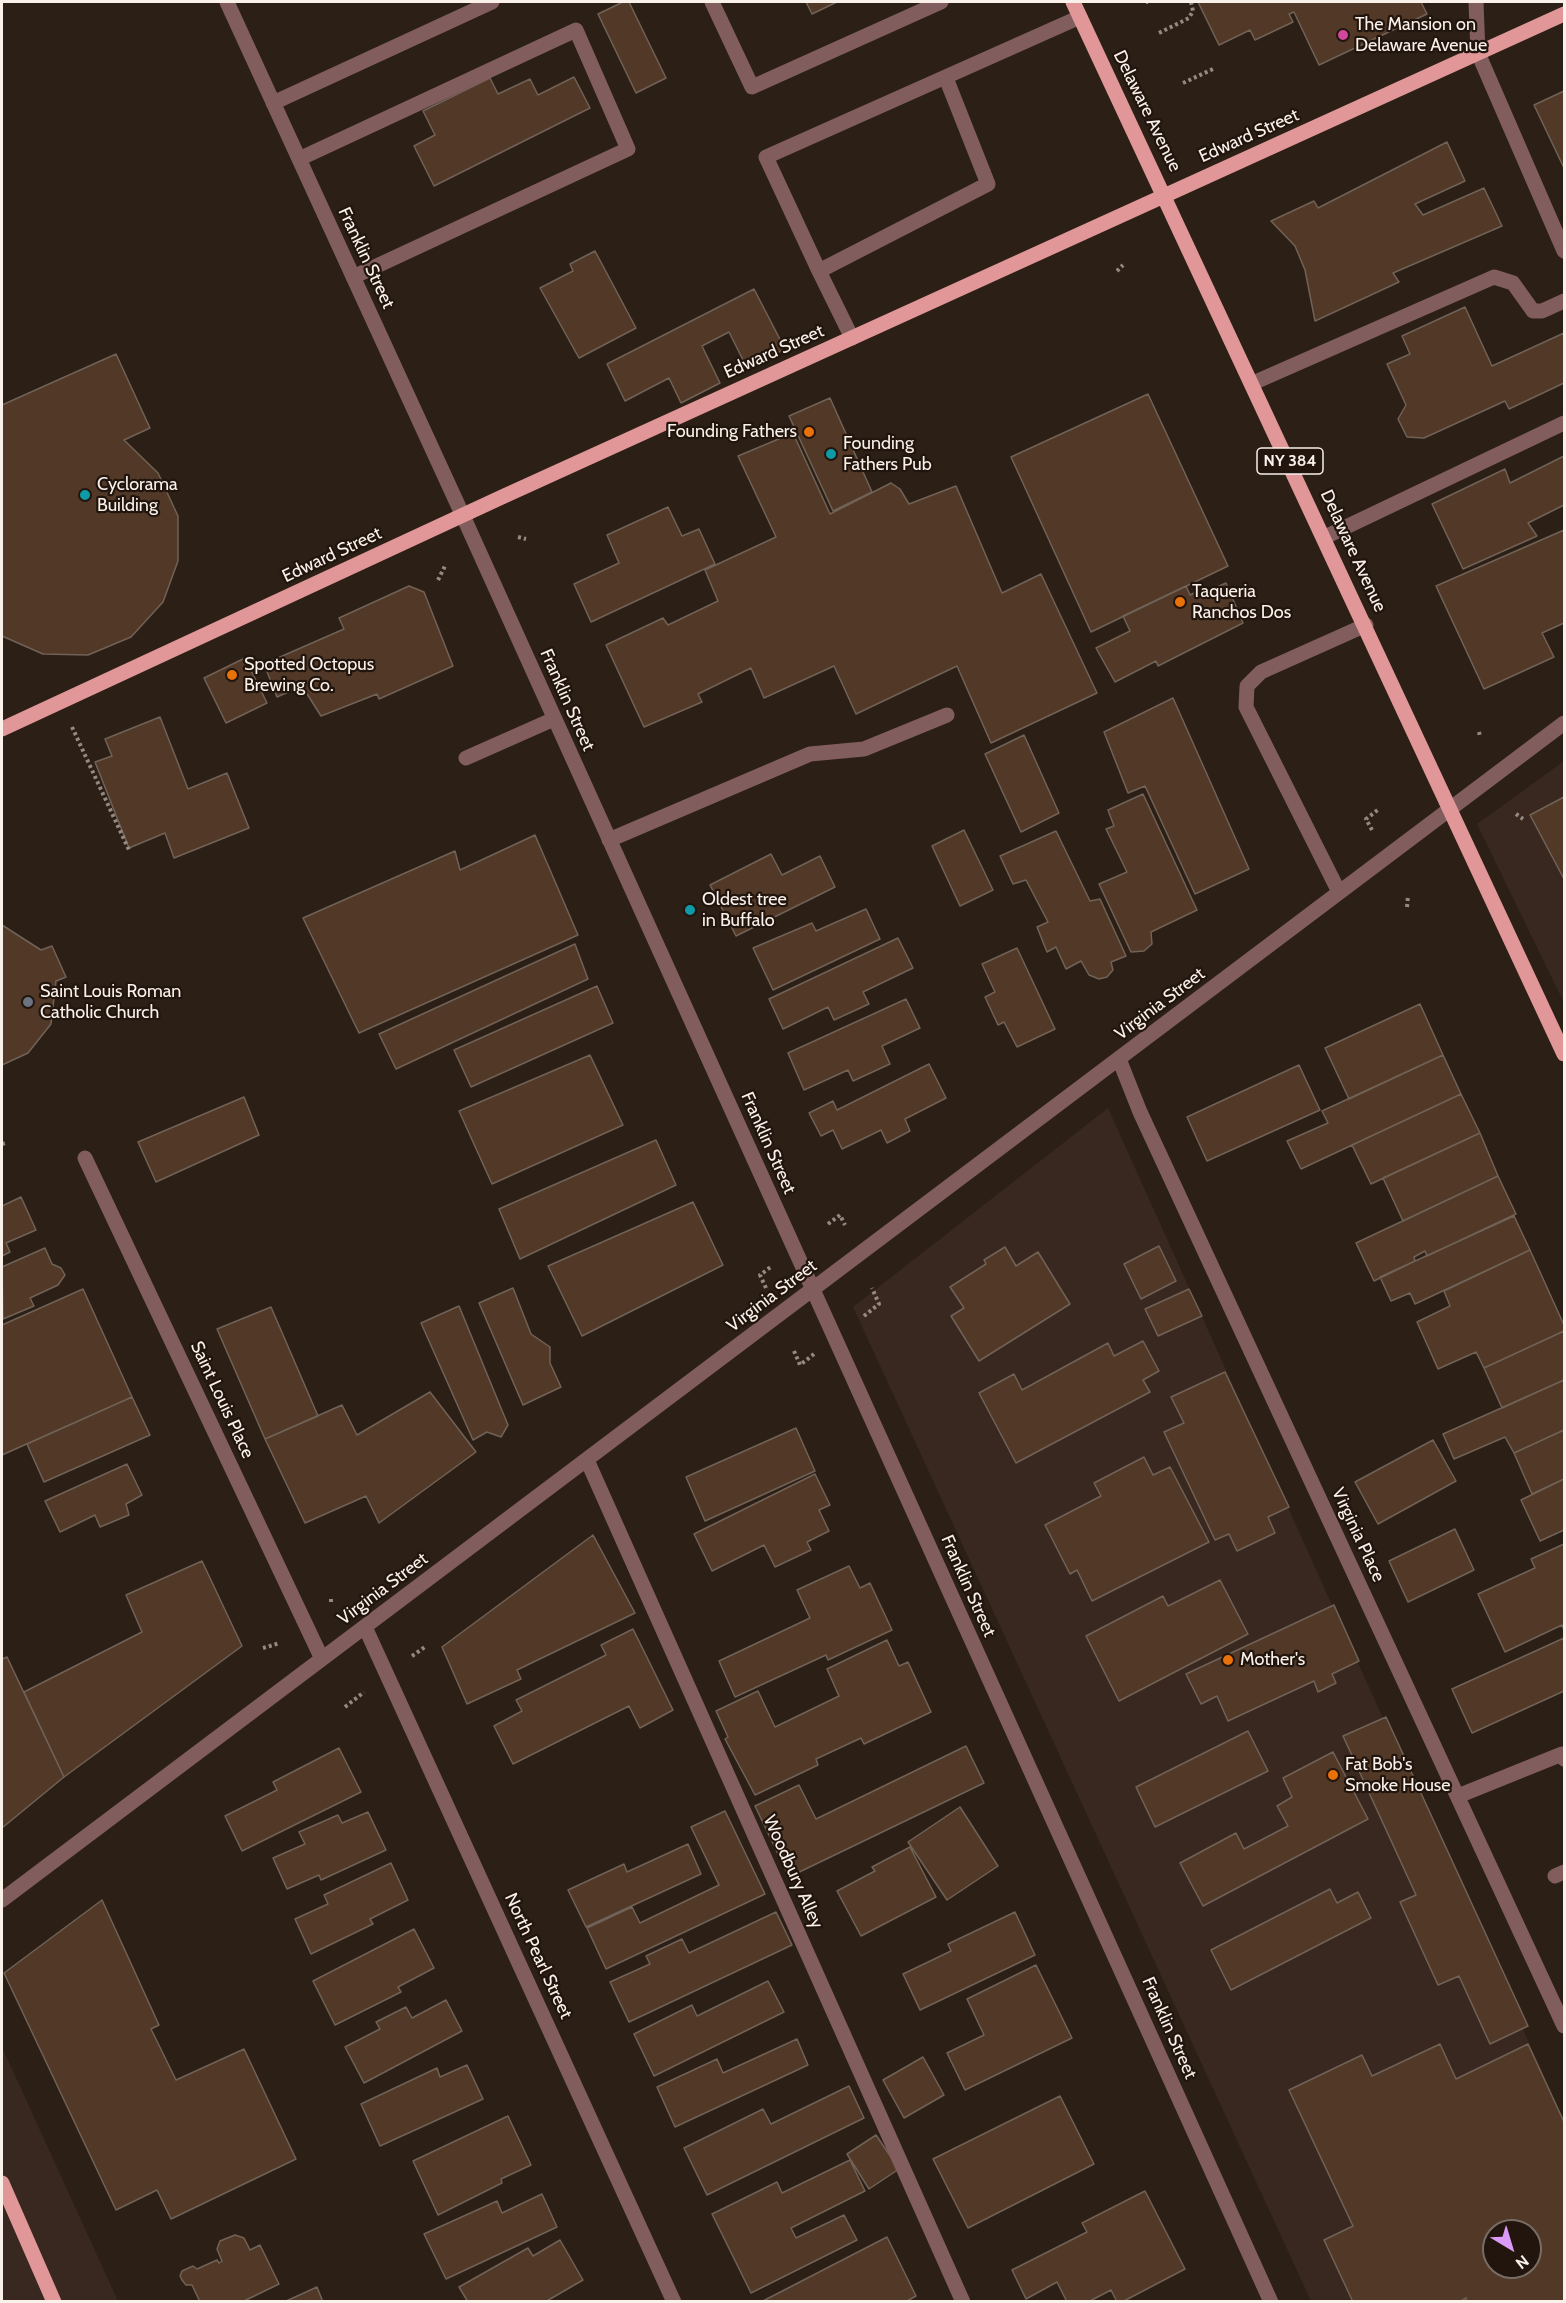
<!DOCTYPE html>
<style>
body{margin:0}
#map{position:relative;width:1566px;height:2303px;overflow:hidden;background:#2b1f16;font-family:Cabin,sans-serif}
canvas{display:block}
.frame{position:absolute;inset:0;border:3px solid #faf1eb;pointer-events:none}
.north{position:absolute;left:1482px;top:2219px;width:60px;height:60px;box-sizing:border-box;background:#21150d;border:2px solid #786d66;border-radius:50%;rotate:142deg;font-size:16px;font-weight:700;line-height:24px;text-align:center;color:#faf1eb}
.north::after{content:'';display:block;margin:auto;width:21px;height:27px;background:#da9af6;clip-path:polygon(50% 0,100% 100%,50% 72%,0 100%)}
</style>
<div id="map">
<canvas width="1566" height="2303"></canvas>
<div class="frame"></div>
<div class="north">N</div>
</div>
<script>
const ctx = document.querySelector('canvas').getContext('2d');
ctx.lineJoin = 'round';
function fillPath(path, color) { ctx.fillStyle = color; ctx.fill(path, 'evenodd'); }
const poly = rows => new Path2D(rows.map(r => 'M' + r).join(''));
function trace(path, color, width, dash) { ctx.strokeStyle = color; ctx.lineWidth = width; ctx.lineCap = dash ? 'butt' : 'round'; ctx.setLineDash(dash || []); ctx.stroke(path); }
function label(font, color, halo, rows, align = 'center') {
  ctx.font = font + ' Cabin,sans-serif'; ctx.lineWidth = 4.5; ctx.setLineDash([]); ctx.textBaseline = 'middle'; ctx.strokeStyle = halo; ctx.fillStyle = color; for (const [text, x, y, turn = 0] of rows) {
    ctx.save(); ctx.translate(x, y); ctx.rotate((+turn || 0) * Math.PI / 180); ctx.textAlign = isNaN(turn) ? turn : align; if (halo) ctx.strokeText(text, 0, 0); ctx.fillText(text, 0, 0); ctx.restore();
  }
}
fillPath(poly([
 [1564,761,1564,1003,1477,824],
 [1108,1108,1564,2120,1564,2301,1311,2301,853,1307],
 [1494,2231,1530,2231,1530,2267,1494,2267],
 [2,2047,118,2301,2,2301]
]), '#392820');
const building = poly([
 [623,2,629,2,666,78,636,93,598,14,623,2],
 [806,2,837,2,812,14,806,2],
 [1198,2,1421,2,1427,14,1319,65,1294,12,1289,14,1293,22,1255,40,1250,30,1219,45,1198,2],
 [574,77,590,108,434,186,414,146,435,135,423,111,490,78,498,94,530,79,538,95,574,77],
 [1564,91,1564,168,1534,105,1564,91],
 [1447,142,1465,181,1415,204,1423,215,1484,188,1502,226,1393,273,1399,282,1315,321,1305,270,1295,246,1271,221,1314,201,1318,208,1447,142],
 [595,251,636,328,579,358,540,288,573,271,570,264,595,251],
 [754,289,785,349,747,368,729,332,702,346,720,383,681,403,669,378,625,401,607,364,754,289],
 [1465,307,1492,366,1564,333,1564,383,1509,409,1505,401,1424,438,1407,437,1398,419,1406,405,1387,364,1410,354,1402,336,1465,307],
 [116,354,150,428,124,440,158,473,178,516,178,561,163,602,131,637,88,655,43,654,2,636,2,405,116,354],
 [1148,394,1228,566,1091,632,1011,457,1148,394],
 [830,398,872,492,833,511,789,416,830,398],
 [793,433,830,514,891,483,900,489,909,504,956,486,1002,593,1041,574,1097,693,991,743,957,666,856,714,834,666,764,698,751,668,698,694,702,702,644,727,606,645,663,618,668,625,718,601,705,570,776,537,738,456,793,433],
 [1564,456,1564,505,1528,523,1537,536,1463,569,1432,504,1505,469,1510,483,1564,456],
 [668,507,682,536,699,529,715,564,591,622,574,584,619,563,607,535,668,507],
 [1564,530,1564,623,1542,633,1554,657,1484,689,1436,586,1564,530],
 [1226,583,1243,623,1158,666,1156,661,1115,682,1096,648,1130,631,1123,616,1186,586,1190,595,1198,591,1201,594,1226,583],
 [409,586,424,592,453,666,379,699,377,694,321,716,302,686,277,697,264,664,344,629,339,618,409,586],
 [245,658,267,703,226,723,204,678,245,658],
 [1173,698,1249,869,1195,894,1145,786,1128,793,1104,732,1173,698],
 [160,717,188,789,227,773,249,828,174,858,165,833,129,848,95,762,112,756,105,739,160,717],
 [1024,735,1059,813,1021,832,985,754,1024,735],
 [1143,794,1197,910,1151,932,1152,944,1144,951,1131,952,1099,884,1127,872,1106,829,1114,826,1108,810,1143,794],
 [1564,797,1564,879,1530,815,1564,797],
 [964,830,993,890,960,906,932,846,964,830],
 [1056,831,1090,901,1100,899,1126,956,1111,962,1113,970,1107,977,1099,979,1089,975,1081,961,1066,969,1056,947,1047,952,1037,927,1048,922,1026,880,1013,884,1000,856,1056,831],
 [535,835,578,935,359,1033,303,918,455,851,460,870,535,835],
 [771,854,782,875,820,856,835,887,736,936,710,885,771,854],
 [866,909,880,939,773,990,753,948,812,923,816,931,866,909],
 [2,925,41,950,52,946,66,977,56,981,51,1024,28,1053,2,1065,2,925],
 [898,938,913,968,863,992,869,1004,834,1020,828,1007,783,1029,769,999,898,938],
 [575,944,588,979,396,1069,379,1034,575,944],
 [1017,948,1055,1029,1017,1047,1004,1022,998,1025,985,997,995,992,982,964,1017,948],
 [597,986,613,1023,471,1087,454,1050,597,986],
 [906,999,920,1028,882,1046,890,1064,853,1081,848,1070,804,1090,788,1053,906,999],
 [1420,1004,1443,1055,1349,1099,1325,1048,1420,1004],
 [590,1055,623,1125,492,1184,459,1111,590,1055],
 [1443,1055,1461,1094,1301,1169,1287,1141,1328,1123,1322,1111,1443,1055],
 [929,1064,946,1098,905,1119,910,1131,887,1143,881,1130,842,1149,833,1130,821,1136,809,1113,833,1101,837,1110,929,1064],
 [1299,1065,1320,1110,1207,1161,1187,1117,1299,1065],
 [1461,1094,1480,1133,1371,1184,1352,1145,1461,1094],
 [244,1097,259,1135,156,1182,138,1142,244,1097],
 [1480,1133,1498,1176,1403,1221,1383,1178,1480,1133],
 [656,1140,676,1185,520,1259,499,1209,656,1140],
 [1498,1176,1516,1214,1427,1256,1425,1251,1414,1257,1415,1261,1374,1281,1356,1243,1498,1176],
 [21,1197,36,1230,6,1243,10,1252,2,1256,2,1206,21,1197],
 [693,1202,723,1265,582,1336,548,1266,693,1202],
 [1514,1216,1530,1250,1415,1304,1410,1293,1391,1301,1380,1277,1514,1216],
 [1159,1246,1176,1281,1141,1299,1124,1264,1159,1246],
 [1005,1247,1016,1266,1038,1252,1070,1304,979,1361,951,1316,964,1308,950,1287,986,1264,984,1260,1005,1247],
 [45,1248,52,1264,61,1268,65,1275,58,1285,30,1298,34,1306,3,1319,2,1267,45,1248],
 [1530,1250,1564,1325,1564,1331,1484,1368,1476,1352,1438,1369,1417,1322,1450,1306,1444,1291,1530,1250],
 [513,1288,531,1334,550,1347,550,1363,561,1387,523,1405,479,1303,513,1288],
 [83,1289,132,1397,2,1455,2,1325,83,1289],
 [1189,1289,1202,1316,1158,1336,1145,1309,1189,1289],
 [459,1306,508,1425,501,1437,487,1432,473,1440,421,1323,459,1306],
 [271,1307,318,1416,265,1439,217,1329,271,1307],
 [1564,1331,1564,1380,1502,1408,1484,1368,1564,1331],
 [1143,1341,1159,1371,1143,1380,1150,1392,1016,1463,979,1393,1014,1374,1022,1390,1108,1343,1114,1356,1143,1341],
 [1225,1372,1289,1507,1268,1517,1275,1533,1237,1551,1229,1534,1215,1540,1164,1432,1184,1423,1171,1397,1225,1372],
 [1564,1380,1564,1430,1514,1453,1505,1437,1454,1459,1443,1434,1564,1380],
 [430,1392,476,1452,379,1523,366,1496,305,1523,265,1439,342,1405,357,1435,430,1392],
 [132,1397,150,1435,44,1482,27,1444,132,1397],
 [796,1428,815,1471,705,1521,686,1477,796,1428],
 [1564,1430,1564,1479,1532,1494,1514,1453,1564,1430],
 [1433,1440,1456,1481,1378,1524,1355,1482,1433,1440],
 [1144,1457,1153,1475,1170,1467,1209,1542,1092,1601,1077,1570,1070,1574,1045,1525,1101,1496,1094,1483,1144,1457],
 [127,1464,142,1495,126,1504,129,1515,100,1527,95,1515,60,1532,45,1501,127,1464],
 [815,1474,830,1505,819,1510,829,1531,807,1542,811,1550,775,1567,764,1545,712,1571,694,1534,815,1474],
 [1564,1479,1564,1530,1540,1541,1521,1500,1564,1479],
 [1455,1529,1474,1570,1408,1602,1389,1561,1455,1529],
 [593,1535,635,1613,517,1670,521,1679,467,1704,442,1647,593,1535],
 [1564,1544,1564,1630,1562,1625,1505,1652,1478,1594,1535,1568,1531,1559,1564,1544],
 [202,1561,242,1646,64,1777,24,1692,142,1632,126,1595,202,1561],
 [849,1566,860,1588,870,1583,892,1630,828,1660,826,1655,735,1697,719,1661,810,1618,797,1590,849,1566],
 [1220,1580,1248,1634,1119,1701,1086,1636,1163,1596,1168,1606,1220,1580],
 [1334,1605,1359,1661,1332,1674,1336,1683,1318,1692,1314,1681,1228,1721,1217,1696,1201,1704,1186,1674,1334,1605],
 [633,1629,673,1710,640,1728,629,1706,513,1764,494,1726,522,1711,516,1700,606,1655,601,1645,633,1629],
 [1564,1638,1564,1691,1472,1733,1452,1689,1564,1638],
 [887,1640,899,1666,908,1662,931,1712,864,1744,861,1738,816,1759,818,1765,755,1795,725,1739,728,1737,716,1711,758,1691,775,1727,839,1696,827,1669,887,1640],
 [7,1657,64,1777,2,1828,2,1659,7,1657],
 [1386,1717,1528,2026,1490,2044,1459,1976,1438,1985,1400,1902,1416,1895,1343,1736,1386,1717],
 [1248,1731,1268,1771,1155,1827,1136,1787,1248,1731],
 [966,1746,984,1783,789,1877,755,1806,799,1785,816,1819,966,1746],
 [339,1748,361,1792,242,1851,225,1816,277,1790,273,1782,339,1748],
 [1333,1752,1368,1819,1203,1906,1180,1863,1236,1833,1244,1849,1288,1826,1277,1806,1292,1797,1283,1778,1333,1752],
 [960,1807,998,1866,947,1900,908,1842,960,1807],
 [725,1811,765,1894,606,1969,587,1928,632,1907,640,1923,719,1885,691,1827,725,1811],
 [368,1812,386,1850,321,1880,319,1875,287,1889,273,1858,305,1844,299,1832,338,1815,342,1823,368,1812],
 [688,1844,701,1874,586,1927,568,1890,624,1864,627,1872,688,1844],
 [910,1847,936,1897,861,1936,837,1891,875,1871,872,1867,910,1847],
 [391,1863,408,1900,370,1919,373,1924,311,1954,295,1919,328,1904,324,1895,391,1863],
 [1330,1889,1337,1903,1358,1892,1371,1918,1231,1990,1211,1950,1330,1889],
 [102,1900,159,2025,151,2029,176,2080,244,2049,296,2159,171,2219,157,2190,116,2210,4,1973,102,1900],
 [776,1912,792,1945,629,2022,610,1982,650,1964,646,1956,682,1939,689,1953,776,1912],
 [1015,1912,1035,1955,920,2010,903,1974,951,1951,948,1944,1015,1912],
 [414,1929,434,1968,398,1987,401,1992,335,2025,313,1981,414,1929],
 [1036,1965,1072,2038,965,2090,947,2053,984,2035,967,1999,1036,1965],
 [768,1981,784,2012,654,2076,634,2034,692,2005,697,2016,768,1981],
 [446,2000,462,2031,364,2083,345,2047,380,2029,376,2022,406,2007,412,2018,446,2000],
 [797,2039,808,2065,675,2127,657,2087,717,2059,723,2073,797,2039],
 [1440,2044,1456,2079,1528,2044,1564,2122,1564,2302,1467,2302,1466,2298,1459,2302,1353,2302,1324,2240,1353,2226,1289,2090,1362,2055,1372,2076,1440,2044],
 [1494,2231,1530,2231,1530,2267,1494,2267,1494,2231],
 [923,2057,944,2095,904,2118,883,2080,923,2057],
 [467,2065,483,2099,380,2146,361,2104,437,2068,440,2077,467,2065],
 [849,2086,864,2118,707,2195,684,2148,763,2109,771,2124,849,2086],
 [1060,2096,1094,2164,968,2228,933,2159,1060,2096],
 [508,2116,531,2165,501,2179,502,2183,438,2215,413,2161,508,2116],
 [876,2135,899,2169,869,2189,847,2154,876,2135],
 [850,2160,865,2191,791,2228,796,2238,844,2215,857,2240,751,2293,712,2214,777,2182,782,2193,850,2160],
 [1145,2191,1185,2269,1122,2302,1117,2302,1111,2290,1088,2302,1067,2302,1057,2282,1026,2299,1012,2270,1087,2232,1082,2223,1145,2191],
 [542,2194,557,2227,446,2279,424,2234,497,2201,502,2213,542,2194],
 [235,2235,244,2238,250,2250,260,2245,279,2284,242,2302,200,2302,192,2285,186,2285,182,2280,180,2276,182,2271,193,2266,197,2269,217,2260,219,2263,222,2261,217,2249,220,2241,235,2235],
 [887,2237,916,2296,905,2302,761,2302,887,2237],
 [560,2240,583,2280,545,2302,468,2302,459,2287,528,2248,533,2256,560,2240],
 [317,2287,323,2302,284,2302,317,2287]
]);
fillPath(building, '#523927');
trace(building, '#716257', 1.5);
trace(poly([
 [1146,2,1148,2],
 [1159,33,1189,18,1193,11,1191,2],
 [1183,83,1213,69],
 [1117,271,1123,265],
 [518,537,526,539],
 [438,580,445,566],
 [72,727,129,850],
 [1479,732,1480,737],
 [1516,814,1523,819],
 [1372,830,1366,819,1379,809],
 [1407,907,1408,896],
 [2,1144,5,1143],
 [828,1224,840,1215,845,1225],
 [766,1288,760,1275,772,1266],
 [864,1316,879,1304,872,1288],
 [794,1351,800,1365,814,1354],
 [331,1602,331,1597],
 [263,1648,280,1643],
 [412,1656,425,1647],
 [345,1707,364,1692]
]), '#948a83', 4, [3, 3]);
trace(poly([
 [227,2,463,516,1271,2302],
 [712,2,752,87,941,2],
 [1476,2,1478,53,1564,251],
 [946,78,988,184,819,271,766,157,1080,17],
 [273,103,492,2],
 [299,159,576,30,628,149,353,277],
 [819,271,852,338],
 [1253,383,1494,277,1513,283,1533,311,1542,311,1564,301],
 [1325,537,1564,423],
 [466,758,554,719],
 [609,840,810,754,864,749,947,715],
 [1339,892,1246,707,1247,686,1261,672,1366,625],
 [1119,1059,1140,1112,1564,2026],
 [85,1158,322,1659],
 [587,1460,963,2302],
 [365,1627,674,2302],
 [1458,1796,1562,1754,1564,1759],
 [1555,1876,1564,1872],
 [2,1900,1564,723]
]), '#815d5d', 15);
trace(poly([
 [1073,2,1564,1054],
 [2,729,502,497,1564,14],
 [2,2183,54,2302]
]), '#e19798', 15);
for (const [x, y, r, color] of [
 [1343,35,6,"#d1479c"],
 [809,432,6,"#e8710a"],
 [831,454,6,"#0f9aa8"],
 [85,495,6,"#0f9aa8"],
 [1180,602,6,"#e8710a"],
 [232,675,6,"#e8710a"],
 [690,910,6,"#0f9aa8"],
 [28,1002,6,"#6b7280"],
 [1228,1660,6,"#e8710a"],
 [1333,1775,6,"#e8710a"]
]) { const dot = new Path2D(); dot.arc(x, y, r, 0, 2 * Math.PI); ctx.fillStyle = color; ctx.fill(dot); trace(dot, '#21150d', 2); }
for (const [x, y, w] of [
 [1290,461,66]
]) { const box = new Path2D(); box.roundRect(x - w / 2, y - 13, w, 26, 4.5); ctx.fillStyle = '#21150d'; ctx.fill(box); trace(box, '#faf1eb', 1.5); }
label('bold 16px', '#faf1eb', null, [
 ["NY 384",1290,461]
]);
label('18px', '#faf1eb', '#21150d', [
 ["The Mansion on",1355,25],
 ["Delaware Avenue",1355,46],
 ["Founding Fathers",797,432,"right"],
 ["Founding",843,444],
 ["Fathers Pub",843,465],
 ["Cyclorama",97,485],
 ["Building",97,506],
 ["Taqueria",1192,592],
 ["Ranchos Dos",1192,613],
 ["Spotted Octopus",244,665],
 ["Brewing Co.",244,686],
 ["Oldest tree",702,900],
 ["in Buffalo",702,921],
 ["Saint Louis Roman",40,992],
 ["Catholic Church",40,1013],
 ["Mother's",1240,1660],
 ["Fat Bob's",1345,1765],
 ["Smoke House",1345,1786]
], 'left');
label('18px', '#faf1eb', '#21150d', [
 ["Delaware Avenue",1147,111,64],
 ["Edward Street",1249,136,-24],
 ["Franklin Street",366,258,65],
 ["Edward Street",774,352,-24],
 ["Delaware Avenue",1353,551,65],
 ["Edward Street",332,555,-25],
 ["Franklin Street",567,700,66],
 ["Virginia Street",1160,1004,-37],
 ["Franklin Street",768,1143,66],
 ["Virginia Street",772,1296,-37],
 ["Saint Louis Place",222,1400,65],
 ["Virginia Place",1358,1535,65],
 ["Franklin Street",968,1586,66],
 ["Virginia Street",383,1589,-37],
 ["Woodbury Alley",793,1872,66],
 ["North Pearl Street",538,1956,65],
 ["Franklin Street",1169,2028,66]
]);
</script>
